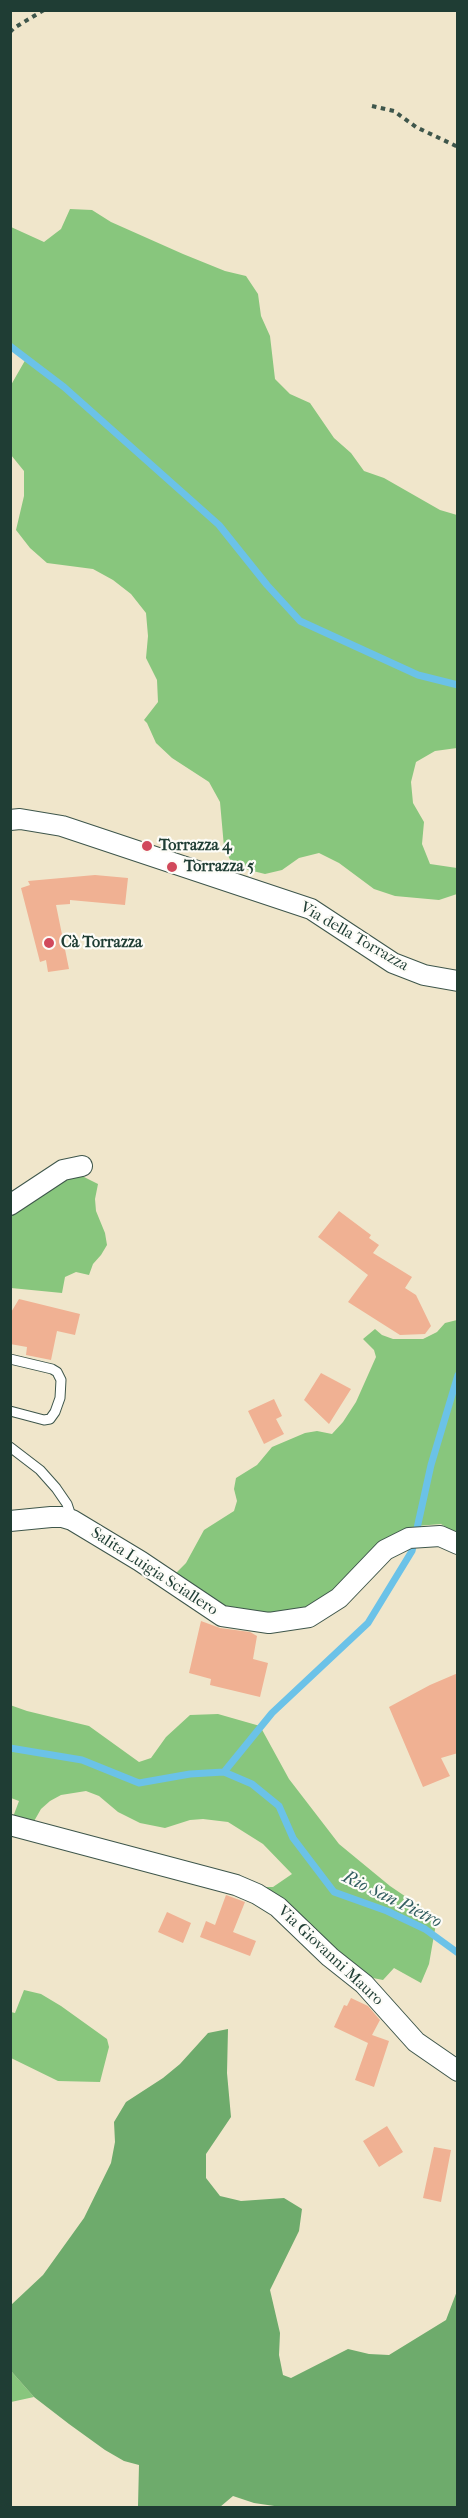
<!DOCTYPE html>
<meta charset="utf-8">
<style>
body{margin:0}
#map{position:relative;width:468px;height:2518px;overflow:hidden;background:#f0e6cb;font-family:"IM FELL French Canon",serif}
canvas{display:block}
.frame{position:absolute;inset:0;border:12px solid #1f3d34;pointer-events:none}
</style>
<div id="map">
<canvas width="468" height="2518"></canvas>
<div class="frame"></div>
</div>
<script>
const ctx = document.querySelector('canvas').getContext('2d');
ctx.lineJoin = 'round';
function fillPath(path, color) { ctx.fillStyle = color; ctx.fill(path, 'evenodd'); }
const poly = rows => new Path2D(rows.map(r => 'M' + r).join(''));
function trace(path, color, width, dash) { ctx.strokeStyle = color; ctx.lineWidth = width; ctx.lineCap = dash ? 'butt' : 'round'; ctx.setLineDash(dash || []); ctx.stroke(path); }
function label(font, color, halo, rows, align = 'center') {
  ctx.font = font + ' "IM FELL French Canon",serif'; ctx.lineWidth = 4.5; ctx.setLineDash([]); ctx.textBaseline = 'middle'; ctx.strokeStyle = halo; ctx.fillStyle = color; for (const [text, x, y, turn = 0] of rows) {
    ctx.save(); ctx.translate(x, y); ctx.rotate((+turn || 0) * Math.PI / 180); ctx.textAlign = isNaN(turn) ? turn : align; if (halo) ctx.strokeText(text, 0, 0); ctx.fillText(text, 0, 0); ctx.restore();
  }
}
fillPath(poly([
 [70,209,92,210,111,222,183,254,225,271,246,276,258,294,261,316,270,336,275,379,290,394,310,403,334,438,351,453,364,471,384,478,440,510,457,515,457,748,435,751,416,762,411,782,413,803,424,822,422,844,430,864,457,868,457,894,439,900,395,896,374,889,339,863,319,853,299,858,282,870,265,874,233,866,224,847,220,802,209,782,172,758,156,743,147,723,144,720,158,702,157,680,146,658,148,636,146,613,131,594,113,580,93,569,47,563,30,548,16,530,24,496,24,471,11,455,11,385,27,357,11,349,11,227,44,242,61,229],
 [82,1176,98,1184,95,1199,96,1211,105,1233,107,1245,101,1255,93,1264,89,1275,76,1272,65,1277,62,1293,11,1288,11,1213,57,1180],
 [457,1320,457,1534,441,1524,417,1526,401,1533,339,1592,296,1615,234,1613,175,1574,186,1563,204,1530,234,1511,237,1501,234,1489,236,1478,257,1465,272,1447,305,1433,317,1431,332,1434,343,1422,356,1402,376,1357,374,1350,363,1339,375,1329,382,1335,393,1339,423,1339,437,1332,445,1323],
 [10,1705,27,1711,89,1726,139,1762,151,1758,166,1737,190,1715,218,1714,260,1726,289,1779,339,1844,390,1886,437,1918,429,1964,421,1983,394,1968,383,1980,373,1978,353,1967,291,1907,260,1887,273,1887,292,1874,263,1844,228,1822,203,1819,190,1820,165,1828,140,1823,118,1812,99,1796,86,1791,61,1795,50,1801,41,1809,33,1823,13,1817,19,1801,11,1798],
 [24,1990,41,1994,61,2006,107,2039,109,2047,100,2082,58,2081,11,2058,11,2012,15,2013],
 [10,2371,11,2371,34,2397,11,2402]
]), '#88c67d');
fillPath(poly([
 [228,2029,227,2073,231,2117,206,2154,206,2178,220,2196,241,2201,284,2198,302,2209,299,2231,270,2290,280,2333,279,2355,283,2375,291,2378,348,2349,369,2354,389,2355,446,2320,457,2291,457,2507,288,2508,254,2503,233,2496,220,2507,140,2507,138,2506,139,2465,124,2461,105,2450,69,2424,34,2397,11,2371,11,2305,43,2275,84,2218,111,2163,115,2142,114,2122,126,2102,163,2078,180,2064,208,2033]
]), '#6eab6c');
trace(poly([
 [10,346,64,387,219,525,267,585,300,621,418,675,458,685],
 [10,1748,82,1760,139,1783,190,1774,224,1772,252,1784,279,1806,293,1838,334,1892,387,1911,425,1929,458,1953],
 [224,1772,272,1713,368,1623,412,1551,431,1465,458,1375]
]), '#6bc2e8', 7);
fillPath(poly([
 [95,875,128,878,125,905,70,900,70,904,56,905,69,969,48,972,46,960,40,962,21,888,30,885,28,881],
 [339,1211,371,1235,369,1238,379,1245,373,1253,412,1277,405,1288,416,1295,431,1326,425,1334,400,1335,348,1302,368,1275,318,1237],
 [19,1299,80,1314,75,1335,57,1331,51,1360,26,1355,27,1347,10,1344,10,1314],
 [321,1373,351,1389,329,1424,304,1400],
 [274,1399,282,1416,276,1419,284,1434,264,1444,248,1411],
 [201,1621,220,1628,250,1632,257,1636,253,1659,268,1663,260,1697,210,1685,211,1679,189,1673],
 [458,1673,458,1753,441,1758,450,1776,423,1787,389,1707,430,1685],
 [226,1895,245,1902,233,1932,256,1941,250,1956,200,1937,206,1921,215,1925],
 [167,1912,191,1923,183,1943,158,1932],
 [351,1998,368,2006,380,2020,372,2035,389,2041,374,2087,355,2080,368,2043,334,2027,344,2005,347,2006],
 [387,2126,403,2152,379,2167,363,2141],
 [434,2147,451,2150,441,2202,423,2198]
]), '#f0b193');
const lane = poly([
 [10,1359,52,1369,57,1372,61,1380,60,1398,55,1412,50,1419,44,1420,10,1411],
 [10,1447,40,1470,56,1488,67,1504,72,1519]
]);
const street = poly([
 [10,820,20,819,62,826,311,909,393,963,424,975,458,981],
 [10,1205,63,1170,82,1166],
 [10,1521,51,1517,62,1517,72,1520,140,1561,222,1616,269,1623,309,1617,339,1598,385,1550,409,1538,440,1536,458,1544],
 [10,1825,236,1885,257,1894,278,1907,330,1957,364,1984,416,2042,458,2071]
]);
trace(lane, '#3e564b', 11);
trace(street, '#3e564b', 22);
trace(poly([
 [10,32,14,28,44,10],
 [372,106,394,111,416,127,458,147]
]), '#3e564b', 4, [4.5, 4.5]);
trace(lane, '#fff', 9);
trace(street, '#fff', 20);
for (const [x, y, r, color] of [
 [147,846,6,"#d1495b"],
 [172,867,6,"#d1495b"],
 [49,943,6,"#d1495b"]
]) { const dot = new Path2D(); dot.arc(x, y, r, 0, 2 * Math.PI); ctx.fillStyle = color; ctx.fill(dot); trace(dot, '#fdfcf7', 2); }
label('bold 16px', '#1f3d34', '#fdfcf7', [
 ["Torrazza 4",159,846],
 ["Torrazza 5",184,867],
 ["Cà Torrazza",61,943]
], 'left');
label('16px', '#1f3d34', '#fdfcf7', [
 ["Via della Torrazza",354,937,30],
 ["Salita Luigia Sciallero",154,1572,33],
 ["Via Giovanni Mauro",330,1956,43]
]);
label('italic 18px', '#325e61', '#fdfcf7', [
 ["Rio San Pietro",392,1900,26]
]);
</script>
